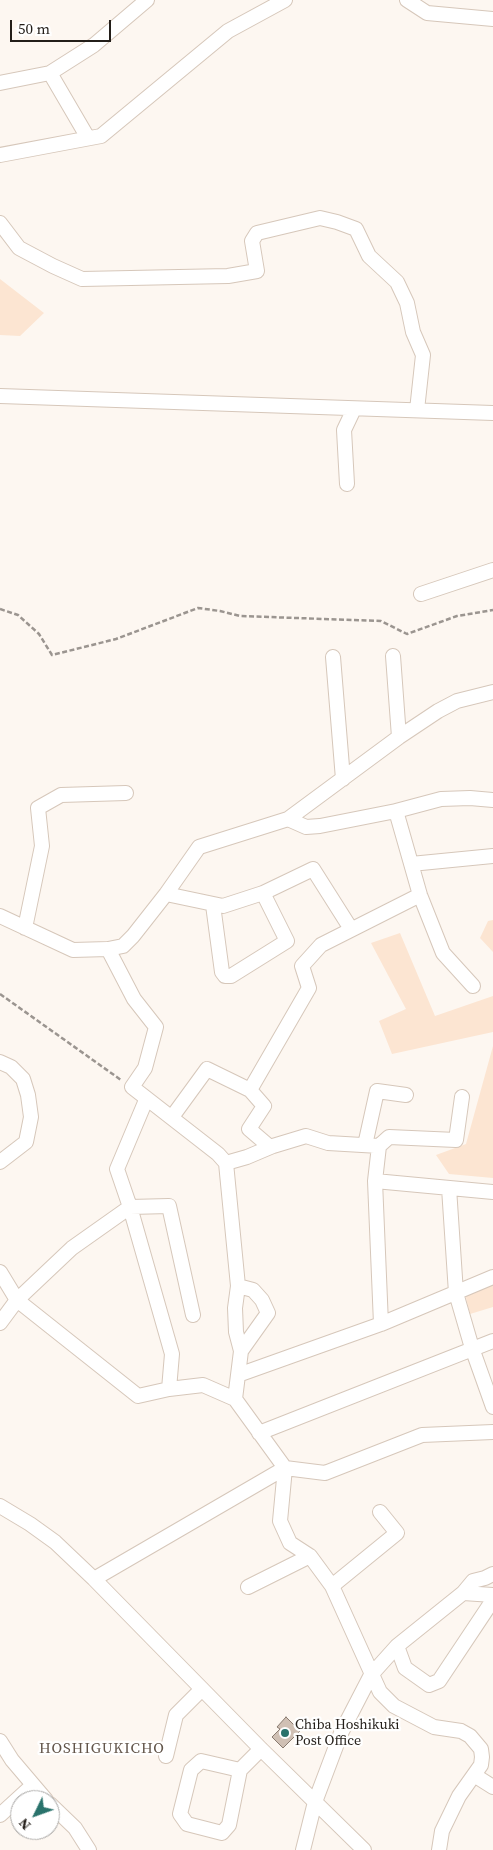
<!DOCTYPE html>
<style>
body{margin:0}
#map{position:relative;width:493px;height:1850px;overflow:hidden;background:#fdf7f1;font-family:"Source Serif 4",serif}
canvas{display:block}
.north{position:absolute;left:10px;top:1790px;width:50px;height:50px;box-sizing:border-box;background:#fff;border:1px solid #a7a5a3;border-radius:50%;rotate:228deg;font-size:14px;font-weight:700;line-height:20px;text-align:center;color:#231e19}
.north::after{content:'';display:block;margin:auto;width:18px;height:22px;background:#29726b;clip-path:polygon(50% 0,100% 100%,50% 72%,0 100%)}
.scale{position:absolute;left:10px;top:20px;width:101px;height:22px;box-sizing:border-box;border:2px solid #231e19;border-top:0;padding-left:6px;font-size:15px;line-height:18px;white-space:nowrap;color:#231e19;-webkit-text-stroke:4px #fff;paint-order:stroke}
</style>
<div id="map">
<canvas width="493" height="1850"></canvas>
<div class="north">N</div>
<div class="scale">50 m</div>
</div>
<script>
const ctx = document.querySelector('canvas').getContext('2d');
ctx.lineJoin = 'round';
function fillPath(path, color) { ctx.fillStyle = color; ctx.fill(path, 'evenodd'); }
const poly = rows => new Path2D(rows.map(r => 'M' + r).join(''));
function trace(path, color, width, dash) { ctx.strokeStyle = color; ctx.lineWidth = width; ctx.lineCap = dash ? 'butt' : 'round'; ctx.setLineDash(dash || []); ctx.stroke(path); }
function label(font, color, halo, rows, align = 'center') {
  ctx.font = font + ' "Source Serif 4",serif'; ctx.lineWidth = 4.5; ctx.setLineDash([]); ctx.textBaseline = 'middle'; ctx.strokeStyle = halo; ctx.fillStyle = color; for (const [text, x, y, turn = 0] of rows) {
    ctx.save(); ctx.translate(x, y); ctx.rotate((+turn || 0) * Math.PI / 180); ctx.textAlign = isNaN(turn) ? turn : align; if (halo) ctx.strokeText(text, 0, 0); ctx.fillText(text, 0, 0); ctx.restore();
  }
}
fillPath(poly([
 [0,279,44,313,20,336,0,335],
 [493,920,493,952,480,938,488,921],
 [400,933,435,1016,493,996,493,1032,392,1054,379,1021,406,1009,371,943],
 [493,1046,493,1178,449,1174,436,1155,466,1144],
 [493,1283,493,1307,470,1314,465,1294]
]), '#fce5d2');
const building = poly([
 [286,1717,300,1731,283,1748,272,1737,280,1729,277,1727,286,1717]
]);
fillPath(building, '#d0c0b4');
trace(building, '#897b70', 1);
const minor = poly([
 [407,0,427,13,493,19],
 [50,73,88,138],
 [0,83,50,73,94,45,147,0],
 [0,155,101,136,228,31,285,0],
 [0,223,19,248,53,266,82,279,228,276,257,271,252,241,257,233,320,218,337,222,356,229,369,256,397,282,407,303,413,332,423,355,417,410],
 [0,396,493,413],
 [347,484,344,430,354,409],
 [421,594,493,570],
 [393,656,399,737],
 [333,657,343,779],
 [396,811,420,895,443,953,473,986],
 [288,819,306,827,320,826,396,811,441,799,470,798,493,800],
 [411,864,493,856],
 [166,894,223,906,263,893,313,869,351,929],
 [213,905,222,972,225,976,231,976,287,941,263,893],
 [0,916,73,950,108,949,123,946,133,936,166,894,199,847,288,819,399,737,438,711,457,701,493,692],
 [25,928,42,846,38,808,61,795,126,793],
 [108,949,134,999,156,1027,145,1068,132,1087,218,1154,226,1163,238,1286,235,1308,236,1332,241,1351],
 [0,1062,11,1067,23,1079,28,1095,31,1117,26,1142,0,1162],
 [250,1090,309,988,302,966,321,945,420,895],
 [146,1100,117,1169,130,1207,172,1354,169,1389],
 [172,1117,207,1069,250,1090,264,1106,249,1129,270,1147],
 [365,1145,377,1091,406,1095],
 [226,1163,247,1157,273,1146,306,1136,328,1143,379,1146],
 [375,1181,493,1192],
 [449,1188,456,1293,472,1348,493,1407],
 [0,1272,17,1300,138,1396,169,1389,203,1385,235,1399],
 [238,1286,253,1290,262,1300,268,1313,241,1351,235,1399,285,1468,280,1521,290,1543,310,1556,332,1586,380,1692,394,1706,434,1727,461,1731,470,1736,481,1749,482,1757,481,1765,459,1796,442,1831,439,1850],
 [0,1323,17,1300,72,1248,130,1207,169,1206,193,1315],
 [381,1324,375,1181,379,1146,389,1137,456,1140,462,1097],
 [238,1375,381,1324,493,1277],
 [259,1433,493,1341],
 [0,1506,30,1524,55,1542,94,1579,261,1749,364,1850],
 [94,1579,285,1468,325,1473,422,1435,493,1432],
 [332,1586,397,1533,380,1512],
 [248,1587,310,1556],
 [463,1593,473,1581,485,1578,493,1574],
 [397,1646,405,1668,429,1685,439,1681,493,1600],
 [0,1741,12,1760,46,1800],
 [166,1756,176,1715,202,1689],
 [240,1770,201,1761,191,1770,180,1814,187,1824,222,1833,229,1825,240,1770,261,1749],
 [474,1775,493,1787],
 [50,1804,75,1828,89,1850],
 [0,1815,33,1785],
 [303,1850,315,1802,341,1733,371,1675,397,1646,463,1593,493,1595]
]);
trace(minor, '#d6c7ba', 16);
trace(poly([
 [0,609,18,615,39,634,52,655,116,639,198,608,220,611,240,616,381,621,407,634,457,616,493,610],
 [0,994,121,1080]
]), '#9b9590', 2.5, [5, 2.5]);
trace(minor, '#fff', 14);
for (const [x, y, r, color] of [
 [285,1733,5,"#29726b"]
]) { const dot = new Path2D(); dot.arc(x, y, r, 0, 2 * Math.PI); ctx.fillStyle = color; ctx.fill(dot); trace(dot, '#fff', 2); }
label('14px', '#231e19', '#fff', [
 ["Chiba Hoshikuki",295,1725],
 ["Post Office",295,1741]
], 'left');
ctx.letterSpacing = '1px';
label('15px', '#62554a', '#fff', [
 ["HOSHIGUKICHO",102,1749]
]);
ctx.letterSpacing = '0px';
</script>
